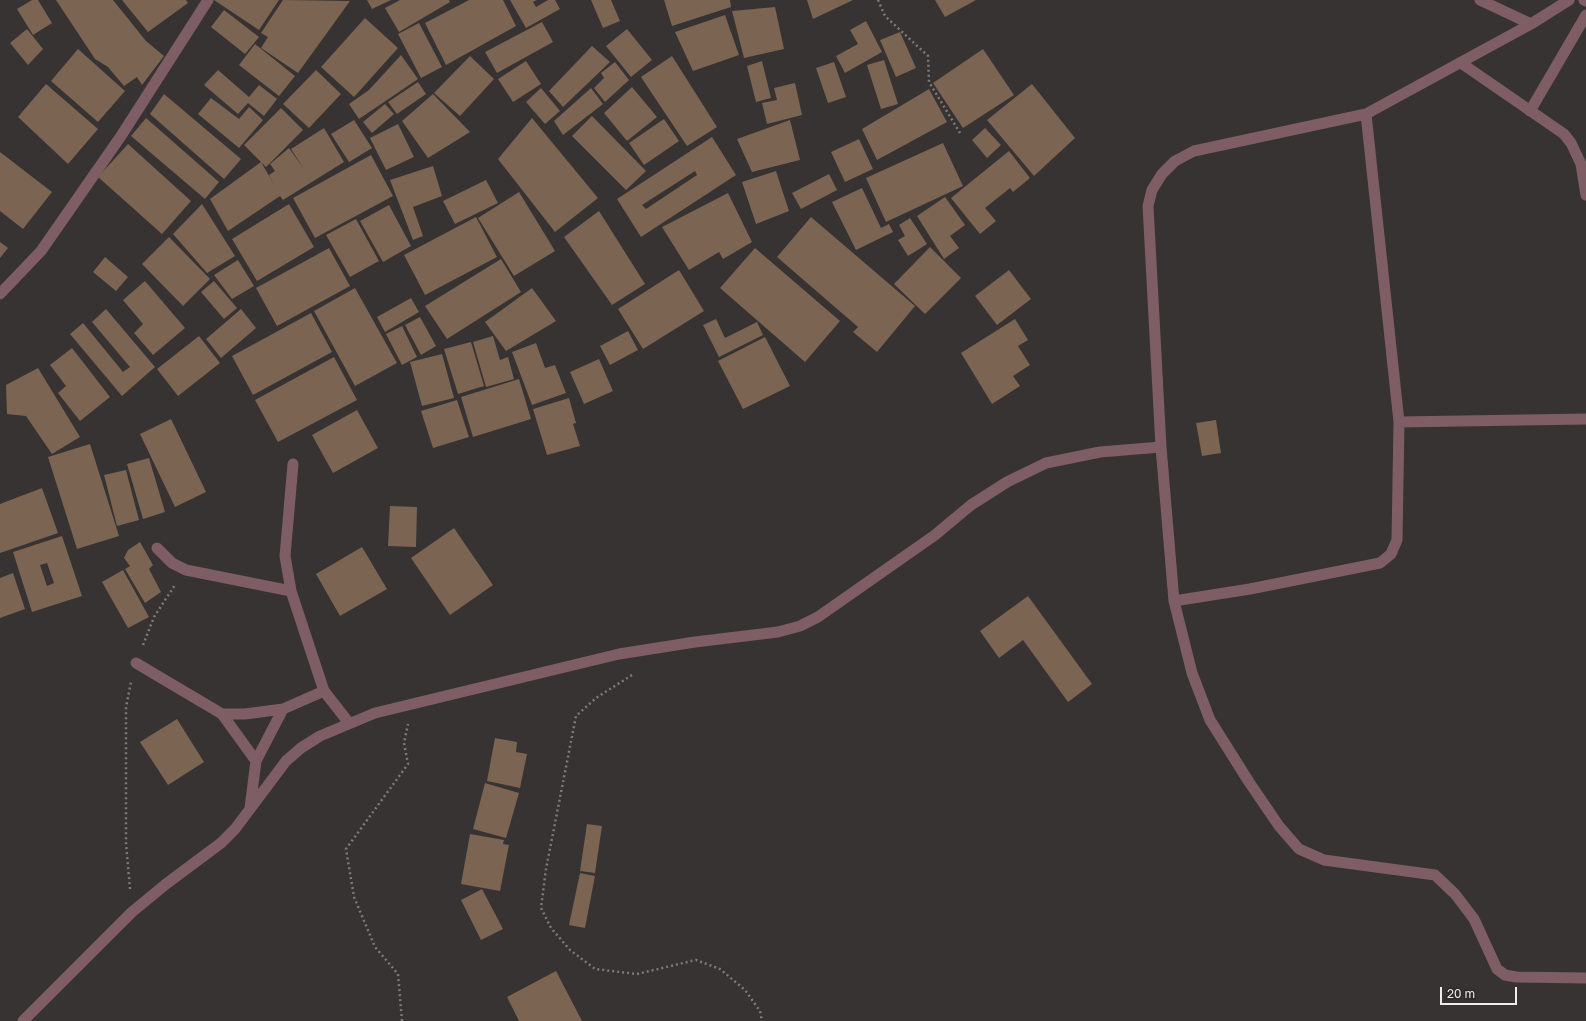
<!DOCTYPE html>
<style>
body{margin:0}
#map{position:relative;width:1586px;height:1021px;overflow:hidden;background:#363332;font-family:"Golos Text",sans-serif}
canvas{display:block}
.scale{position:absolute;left:1440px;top:987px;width:77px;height:18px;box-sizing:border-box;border:2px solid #efecec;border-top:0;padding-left:5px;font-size:12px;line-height:14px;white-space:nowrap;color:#efecec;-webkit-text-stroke:3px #2c2928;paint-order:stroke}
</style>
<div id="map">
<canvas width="1586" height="1021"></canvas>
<div class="scale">20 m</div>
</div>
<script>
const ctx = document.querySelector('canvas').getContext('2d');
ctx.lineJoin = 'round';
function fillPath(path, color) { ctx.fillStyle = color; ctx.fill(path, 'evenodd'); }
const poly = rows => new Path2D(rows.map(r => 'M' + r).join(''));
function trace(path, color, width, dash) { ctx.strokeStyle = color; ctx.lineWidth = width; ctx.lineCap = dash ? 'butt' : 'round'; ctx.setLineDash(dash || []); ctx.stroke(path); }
fillPath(poly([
 [32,0,38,0,52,23,33,35,17,9],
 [56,0,113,0,146,41,164,56,142,85,137,77,124,86,108,67,95,59],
 [122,0,186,0,188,3,148,32],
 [214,0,279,0,259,30],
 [283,0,350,1,298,73,261,48,268,37,261,33],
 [367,0,391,0,372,9],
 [400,0,449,0,450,2,399,32,385,8],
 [469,0,503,0,516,26,446,65,425,23],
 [510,0,537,0,533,2,536,7,548,0,555,0,560,9,526,28],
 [591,0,611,0,620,21,603,28],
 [664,0,730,0,731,7,672,26],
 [807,0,853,0,813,19],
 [935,0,976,0,945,17],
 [775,7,784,49,744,58,732,11],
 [224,10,259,37,245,54,211,27],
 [725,15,739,55,693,71,675,32],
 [365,18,398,48,354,97,321,67],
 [866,21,882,52,845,73,836,56,858,44,850,30],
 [542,22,553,42,497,73,485,52],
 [419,23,442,67,421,78,398,34],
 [27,29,43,49,28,65,10,43],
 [627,29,652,60,631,77,606,46],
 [900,32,916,68,896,77,880,40],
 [255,44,295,76,279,96,239,65],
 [592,46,610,62,563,107,549,91],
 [78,49,125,91,98,122,51,81],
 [983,49,1014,95,963,128,933,83],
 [401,55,418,79,359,119,349,104,369,90],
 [470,56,494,79,460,116,434,93],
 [672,56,717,127,687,146,641,77],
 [884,60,898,104,881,109,867,65],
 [526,61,541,84,513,102,498,79],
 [762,61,771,98,756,102,747,66],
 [615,62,629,80,605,102,594,88,604,78,601,73],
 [834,62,846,97,828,103,816,68],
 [218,70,249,97,259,85,277,99,264,116,248,103,238,114,204,85],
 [316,70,341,94,309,128,283,104],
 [418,82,426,94,397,114,388,102],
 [795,83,802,115,767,124,762,103,777,100,774,88],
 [46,84,98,129,68,164,18,117],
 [1032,84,1075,138,1034,176,987,120],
 [632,87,657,117,627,141,604,113],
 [541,88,560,111,545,124,526,102],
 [591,88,603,104,563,135,554,121],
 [929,89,947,122,877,160,862,129],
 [164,94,241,159,224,179,150,114],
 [433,94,470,132,428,158,402,121],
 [211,98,239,119,249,107,263,120,239,148,198,114],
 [385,104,394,114,372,133,363,122],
 [281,108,303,130,266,167,261,162,275,186,269,175,275,171,270,164,289,148,304,169,291,149,324,128,344,162,283,200,280,196,228,231,210,199,261,162,244,145],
 [592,116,646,171,626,190,572,136],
 [146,118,219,182,205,199,131,136],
 [532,118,598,198,555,232,498,159],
 [664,119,679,141,644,165,629,143],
 [354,120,372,148,349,162,331,134],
 [790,120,800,160,752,172,737,139],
 [398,124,414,157,386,170,370,138],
 [985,128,1001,145,987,158,972,140],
 [712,137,736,175,641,237,617,199],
 [695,171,697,175,646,209,642,205],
 [859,139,873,169,845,182,831,152],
 [943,143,963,186,886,222,866,178],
 [128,144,191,201,162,234,98,177],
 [1009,151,1030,178,1013,192,1010,188,985,208,996,221,980,234,951,198],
 [0,152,52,192,23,229,0,211],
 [371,155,393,196,315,238,293,198],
 [433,166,442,196,413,207,423,236,413,240,390,180],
 [776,171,789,211,756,224,742,182],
 [829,174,837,190,801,209,792,193],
 [486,180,498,203,455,224,443,201],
 [862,188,881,228,889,224,893,232,856,250,832,202],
 [519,192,555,251,514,276,478,218],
 [728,193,752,242,723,259,719,252,689,270,662,227],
 [945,197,965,225,950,236,959,248,944,259,917,216],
 [202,204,235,256,207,273,173,234],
 [289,204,314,247,257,281,232,239],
 [389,205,411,246,383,262,360,221],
 [599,211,645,284,612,305,564,237],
 [476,217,497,257,425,295,404,255],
 [811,217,915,306,877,352,853,332,858,327,777,257],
 [910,218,927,244,908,256,898,240,905,236,899,225],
 [356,219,379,261,350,277,326,235],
 [169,237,210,279,183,306,142,264],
 [0,242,8,248,0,258],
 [930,247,961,278,925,314,894,284],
 [329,248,350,286,277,326,256,288],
 [755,248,840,321,805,362,720,288],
 [105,257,128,277,116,291,93,272],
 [501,259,521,292,447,339,425,306],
 [238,260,254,286,232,299,214,275],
 [679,270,704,311,643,349,618,309],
 [1009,270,1031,299,997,325,975,296],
 [145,281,185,328,153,355,134,333,143,324,123,300],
 [214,281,237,308,224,319,201,292],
 [355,288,397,363,355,386,314,311],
 [532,288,556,321,506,351,485,322],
 [411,298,419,312,385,332,377,317],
 [106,309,155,367,122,396,70,334,83,323,123,372,130,367,92,322],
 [241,309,256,328,221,358,206,339],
 [311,313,332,352,253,395,232,356],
 [420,317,436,346,421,355,405,325],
 [716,319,725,338,757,322,763,335,719,357,703,325],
 [1015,319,1028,340,1018,346,1030,365,1013,376,1020,386,992,404,961,353],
 [402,326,417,357,402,365,386,334],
 [628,331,638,350,610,365,600,346],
 [199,336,220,363,178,396,157,369],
 [493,336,500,360,508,357,514,379,486,387,473,342],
 [765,337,790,386,743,409,718,361],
 [471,342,484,386,458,394,444,349],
 [536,343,545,368,555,365,566,393,532,405,512,352],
 [72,348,110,397,80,421,58,393,66,386,50,365],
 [442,354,454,398,422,406,410,362],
 [334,357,357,400,278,442,255,400],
 [599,359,613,391,584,404,570,372],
 [38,368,80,437,52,454,26,416,7,414,6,385],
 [519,379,531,419,473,437,461,397],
 [569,398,576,423,573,424,580,446,547,455,533,409],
 [457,400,469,437,433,448,421,411],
 [357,410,378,448,333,473,312,435],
 [171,419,206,492,175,507,140,434],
 [1216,420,1221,453,1202,456,1196,423],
 [90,444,119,536,77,549,48,457],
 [149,458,165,512,143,519,127,464],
 [126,470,139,520,117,526,104,475],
 [42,488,58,533,0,553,0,504],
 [390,506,417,507,416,547,388,546],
 [454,528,493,585,450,615,411,558],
 [62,536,82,596,32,612,13,552],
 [47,563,54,583,47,586,40,565],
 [140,542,153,565,149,569,161,592,145,603,125,569,130,566,124,558,128,550],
 [362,547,387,589,340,616,316,574],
 [123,570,149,617,128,628,102,582],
 [13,573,25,609,0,618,0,578],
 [1028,596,1092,684,1068,702,1023,640,999,658,980,631],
 [177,719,204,762,168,785,140,742],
 [495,738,517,742,516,752,527,754,520,788,487,781],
 [485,783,519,793,506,838,473,829],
 [587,824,602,826,595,873,580,871],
 [470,834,504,840,503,844,509,845,500,891,461,884],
 [580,873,595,876,585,928,569,925],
 [482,889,503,929,481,940,461,900],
 [556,971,582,1021,519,1021,507,997]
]), '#7b6452');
trace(poly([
 [878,0,885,16,928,56,929,82,960,133],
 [143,645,154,617,175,585],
 [632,675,596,698,576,716,546,869,541,908,551,928,570,950,595,969,637,974,696,960,720,969,745,990,760,1011,762,1021],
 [130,889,126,843,126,707,131,682],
 [402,1021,398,974,375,947,354,897,346,849,408,764,404,743,408,724]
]), '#7d7a79', 2.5, [2, 3]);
trace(poly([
 [1480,0,1531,24],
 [1569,0,1531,24,1366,114,1194,151,1175,161,1162,174,1152,190,1148,206,1161,447,1174,601,1192,673,1210,720,1249,782,1279,826,1299,849,1324,860,1435,875,1455,894,1474,919,1497,969,1505,975,1516,977,1586,978],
 [1584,0,1586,1],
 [1461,63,1564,134,1571,143,1581,164,1586,195],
 [1530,111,1586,15],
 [0,294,41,251,121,136,208,0],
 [1399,422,1586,419],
 [293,464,285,556,291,591,324,691,349,723],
 [157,548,172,563,186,570,291,591],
 [1174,601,1250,589,1380,563,1391,554,1397,540,1399,422,1366,114],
 [136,663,222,714,245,714,283,709,324,691],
 [222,714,256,761],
 [250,808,256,761,283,709],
 [23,1021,132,912,166,884,221,843,235,829,286,761,301,748,320,736,375,713,619,654,695,642,778,632,800,626,818,617,935,535,971,505,1007,482,1046,463,1100,452,1161,447]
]), '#7e5d64', 11);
</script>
